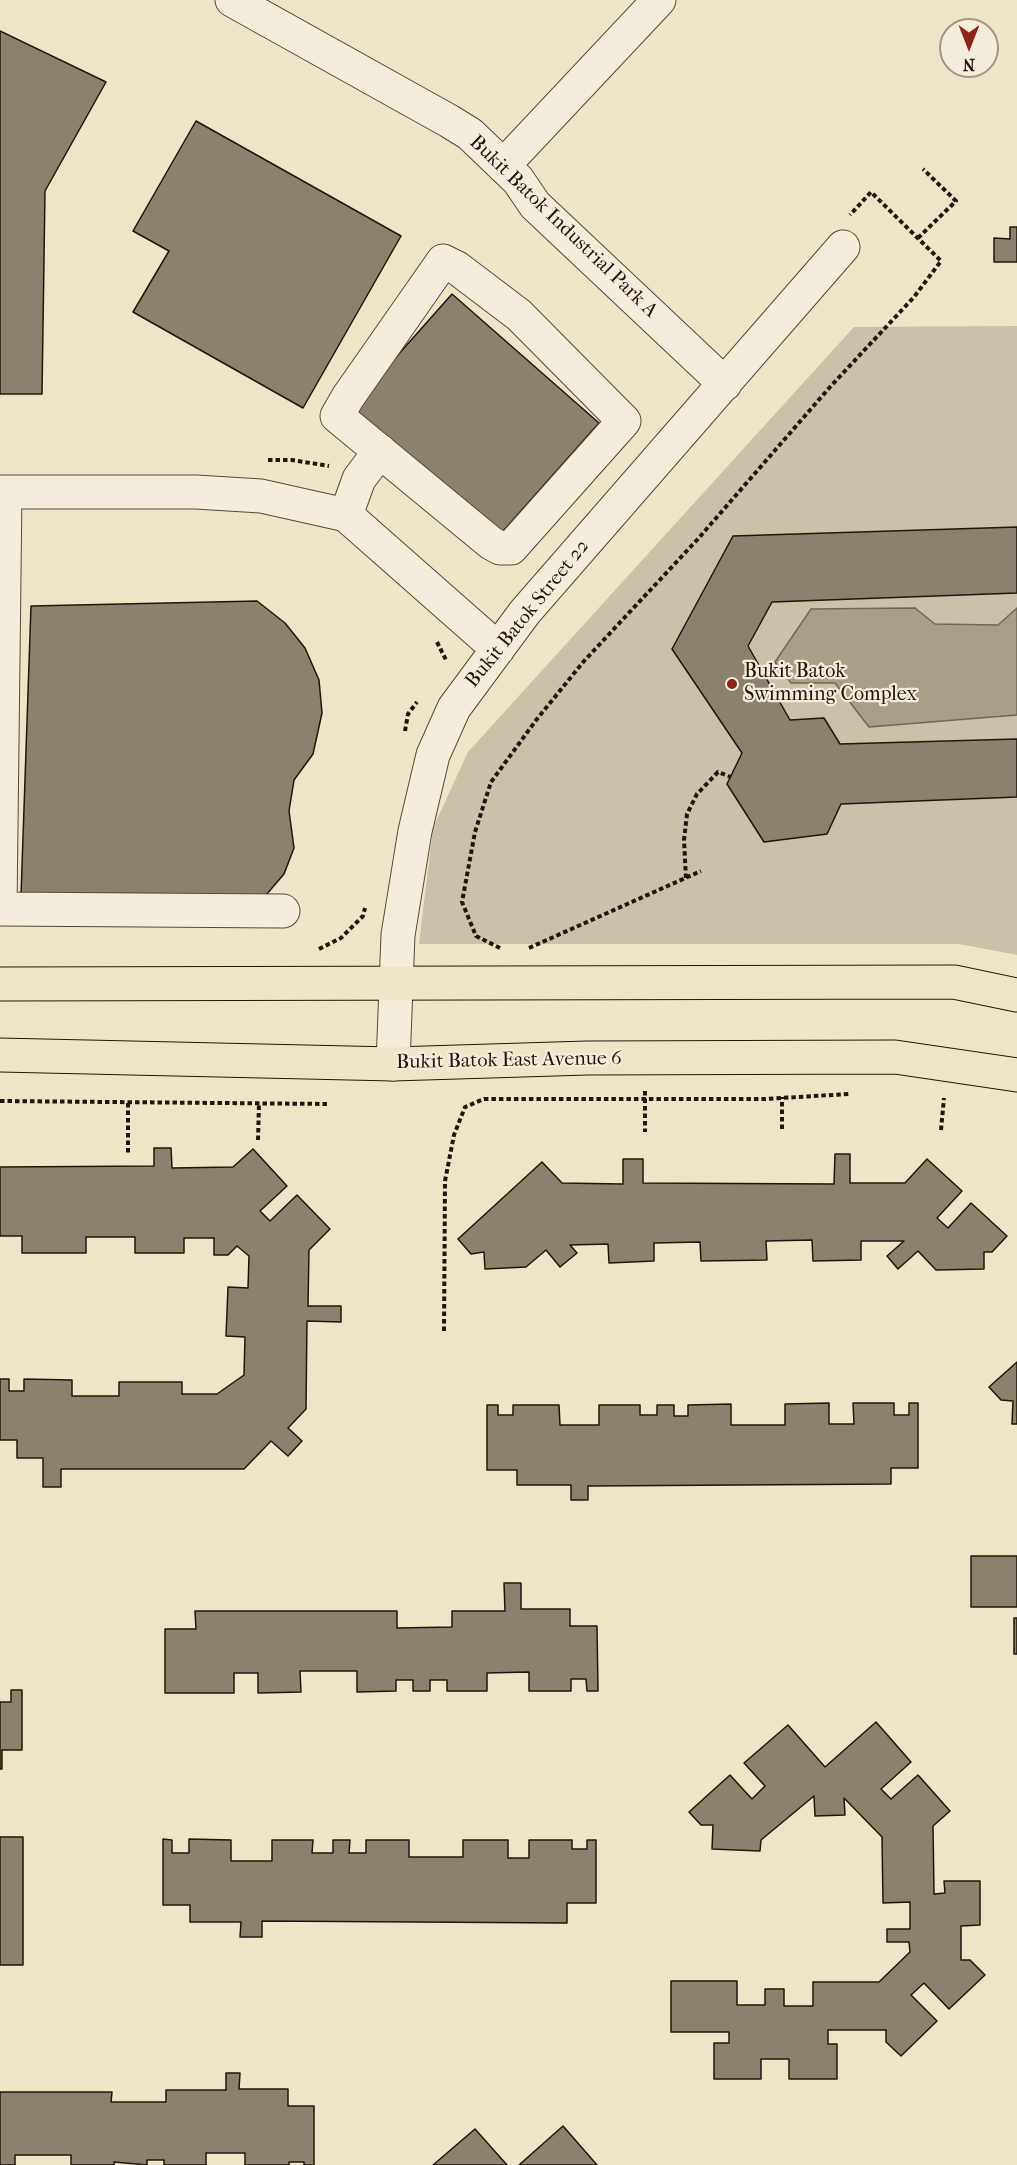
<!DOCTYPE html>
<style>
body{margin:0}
#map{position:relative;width:1017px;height:2165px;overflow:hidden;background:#eee4c8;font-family:"IM FELL French Canon",serif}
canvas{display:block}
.north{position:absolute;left:939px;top:18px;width:60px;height:60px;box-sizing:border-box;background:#f4eddb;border:2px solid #a09788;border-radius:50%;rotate:180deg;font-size:16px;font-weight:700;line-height:24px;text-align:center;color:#22150b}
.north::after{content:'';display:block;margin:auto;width:21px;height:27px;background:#8f2418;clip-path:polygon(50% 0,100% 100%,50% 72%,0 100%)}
</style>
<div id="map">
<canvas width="1017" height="2165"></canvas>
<div class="north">N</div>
</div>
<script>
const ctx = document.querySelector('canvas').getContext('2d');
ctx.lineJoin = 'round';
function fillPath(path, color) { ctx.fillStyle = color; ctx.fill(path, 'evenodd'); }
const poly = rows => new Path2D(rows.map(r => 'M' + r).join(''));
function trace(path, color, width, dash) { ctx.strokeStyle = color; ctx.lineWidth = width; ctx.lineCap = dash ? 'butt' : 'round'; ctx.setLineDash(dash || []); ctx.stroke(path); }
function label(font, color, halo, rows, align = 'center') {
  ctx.font = font + ' "IM FELL French Canon",serif'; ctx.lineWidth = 4.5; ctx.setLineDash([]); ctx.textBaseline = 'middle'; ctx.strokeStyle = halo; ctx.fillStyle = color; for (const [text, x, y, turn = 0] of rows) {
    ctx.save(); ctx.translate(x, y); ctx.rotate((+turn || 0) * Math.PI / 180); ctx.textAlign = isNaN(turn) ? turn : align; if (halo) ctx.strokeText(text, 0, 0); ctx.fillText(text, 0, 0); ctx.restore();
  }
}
fillPath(poly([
 [1017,326,1017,955,959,944,419,944,433,828,468,752,854,327]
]), '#cbc1a8');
const water = poly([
 [915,608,935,624,998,625,1017,608,1017,715,869,727,835,683,791,683,775,662,811,609,915,608]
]);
fillPath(water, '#a99e88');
trace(water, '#736756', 1.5);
const building = poly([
 [0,31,106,82,45,191,42,394,0,394,0,31],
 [196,121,401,236,303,408,133,312,169,251,133,231,196,121],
 [1010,227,1017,227,1017,262,994,262,994,238,1010,239,1010,227],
 [452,294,599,423,497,538,350,409,452,294],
 [1017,527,1017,593,772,602,748,646,790,720,824,718,840,744,1017,739,1017,797,841,804,827,834,764,842,727,784,742,753,672,649,733,536,1017,527],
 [257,601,285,623,305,648,319,680,322,713,313,754,294,780,289,811,294,848,284,874,266,895,21,895,31,606,257,601],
 [154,1148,171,1148,172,1168,233,1167,253,1149,287,1186,260,1211,270,1221,297,1195,330,1229,309,1250,308,1306,341,1306,341,1322,307,1321,306,1409,288,1428,302,1441,288,1456,271,1441,244,1469,61,1469,61,1487,43,1487,43,1458,17,1458,17,1440,0,1440,0,1379,9,1379,9,1391,24,1391,24,1379,72,1380,72,1396,119,1396,119,1382,182,1382,182,1394,217,1394,244,1375,245,1337,226,1336,228,1287,248,1288,249,1256,237,1246,228,1255,214,1255,214,1238,184,1238,184,1253,135,1253,135,1237,86,1237,86,1253,22,1253,22,1236,0,1236,0,1167,154,1166,154,1148],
 [835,1154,850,1154,850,1183,905,1183,927,1159,962,1191,937,1218,948,1228,971,1203,1007,1236,992,1252,984,1252,984,1269,936,1270,918,1251,898,1269,887,1256,904,1241,861,1241,861,1260,813,1261,812,1240,766,1241,767,1260,701,1261,700,1242,654,1243,654,1261,609,1263,608,1244,570,1245,577,1253,560,1267,546,1250,526,1267,485,1269,484,1252,471,1254,458,1239,542,1162,562,1183,623,1184,623,1159,643,1159,643,1183,834,1184,835,1154],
 [1017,1362,1017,1424,1012,1424,1013,1401,1001,1400,989,1387,1017,1362],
 [829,1403,829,1424,854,1424,853,1403,894,1403,894,1415,909,1415,909,1403,918,1403,918,1468,891,1468,891,1484,588,1486,588,1500,571,1500,571,1485,517,1485,517,1470,487,1470,487,1405,498,1405,498,1415,513,1415,513,1405,559,1405,560,1425,599,1425,599,1405,640,1405,640,1415,657,1415,657,1405,674,1405,674,1416,688,1416,688,1405,731,1404,731,1425,785,1425,785,1404,829,1403],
 [971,1556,1017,1556,1017,1607,971,1607,971,1556],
 [504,1583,521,1583,521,1609,570,1609,570,1626,597,1626,598,1691,587,1691,586,1679,571,1679,571,1691,529,1691,529,1672,487,1673,487,1691,447,1691,447,1680,430,1680,430,1691,413,1691,413,1680,396,1680,396,1691,357,1692,357,1671,300,1671,301,1692,258,1693,258,1673,234,1673,234,1693,165,1693,165,1629,196,1629,195,1611,397,1611,397,1628,452,1627,452,1611,505,1611,504,1583],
 [1014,1618,1017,1618,1017,1654,1014,1654,1014,1618],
 [11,1690,22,1690,22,1750,2,1750,2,1769,0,1769,0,1702,11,1702,11,1690],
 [876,1722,911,1762,881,1789,891,1799,918,1775,950,1811,933,1826,934,1894,945,1893,944,1881,980,1881,980,1925,961,1926,961,1960,970,1960,985,1975,949,2009,924,1983,911,1995,937,2021,901,2056,886,2042,886,2030,828,2030,828,2044,837,2044,837,2079,789,2079,789,2059,761,2059,761,2079,714,2079,714,2043,729,2043,729,2032,671,2032,671,1981,737,1981,737,2005,765,2005,765,1989,784,1989,784,2006,813,2006,813,1982,879,1982,910,1952,909,1942,887,1942,887,1929,910,1929,910,1902,883,1903,882,1837,844,1798,845,1815,815,1816,814,1796,761,1840,760,1851,712,1849,713,1825,701,1825,689,1812,730,1775,752,1799,765,1786,744,1763,788,1725,825,1767,876,1722],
 [0,1837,23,1837,23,1965,0,1965,0,1837],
 [163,1839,172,1840,172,1853,189,1853,189,1839,231,1840,231,1861,272,1861,272,1840,313,1840,312,1853,333,1853,333,1840,350,1840,349,1853,366,1853,366,1840,409,1840,409,1857,463,1857,463,1840,508,1840,508,1858,529,1858,529,1840,572,1840,572,1849,587,1849,587,1840,596,1840,596,1903,567,1903,567,1923,262,1921,262,1937,240,1937,241,1922,190,1922,190,1905,163,1905,163,1839],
 [226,2073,240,2073,239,2089,288,2089,288,2106,314,2106,314,2165,304,2165,304,2162,289,2162,289,2165,245,2165,245,2153,206,2153,206,2165,164,2165,164,2160,147,2160,147,2165,114,2162,114,2165,71,2165,71,2155,15,2155,15,2165,0,2165,0,2092,112,2092,111,2102,166,2102,166,2090,226,2090,226,2073],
 [563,2126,597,2165,519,2165,563,2126],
 [475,2129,507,2165,433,2165,475,2129]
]);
fillPath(building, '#8c816d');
trace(building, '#22150b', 1.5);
const minor = poly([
 [232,0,449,121,470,134,518,180,535,205,725,384],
 [503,166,659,0],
 [443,261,457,268,519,315,624,421,511,548,500,548,491,543,337,416,348,397,443,261],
 [0,492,196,492,261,496,346,515,498,649],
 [5,492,0,909,283,911],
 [346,515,359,479,380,451],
 [393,1064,398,935,415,831,433,755,454,708,525,612,843,247]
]);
const major = poly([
 [0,984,954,982,1017,995],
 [0,1055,393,1064,587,1058,895,1057,1017,1075]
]);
trace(minor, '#55493a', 35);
trace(major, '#22150b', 35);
trace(poly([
 [918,238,956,201,923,169],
 [268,460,292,460,329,466],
 [437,642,447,662],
 [405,731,408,714,417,702],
 [686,878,684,840,687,814,697,794,718,772,731,777],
 [500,948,476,936,462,902,475,832,491,782,537,719,584,661,697,540,830,387,914,297,941,261,871,192,850,215],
 [529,948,701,871],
 [319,949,341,938,363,916,365,908],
 [645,1091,645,1132],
 [0,1101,330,1104],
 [128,1103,128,1154],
 [782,1129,782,1097],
 [941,1130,944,1098],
 [258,1140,259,1103],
 [444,1331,445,1181,454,1135,465,1107,484,1099,764,1099,849,1094]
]), '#22150b', 4, [4.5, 3]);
trace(minor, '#f4eddb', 33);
trace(major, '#eee4c8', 33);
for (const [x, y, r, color] of [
 [732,684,6,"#8f2418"]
]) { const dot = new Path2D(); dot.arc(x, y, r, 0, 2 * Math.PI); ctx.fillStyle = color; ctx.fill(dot); trace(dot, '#f4eddb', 2); }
label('20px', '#22150b', '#f4eddb', [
 ["Bukit Batok Industrial Park A",563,227,44],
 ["Bukit Batok Street 22",528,614,-51],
 ["Bukit Batok East Avenue 6",509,1061,-1]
]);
label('20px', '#22150b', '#f4eddb', [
 ["Bukit Batok",744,672],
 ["Swimming Complex",744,695]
], 'left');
</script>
